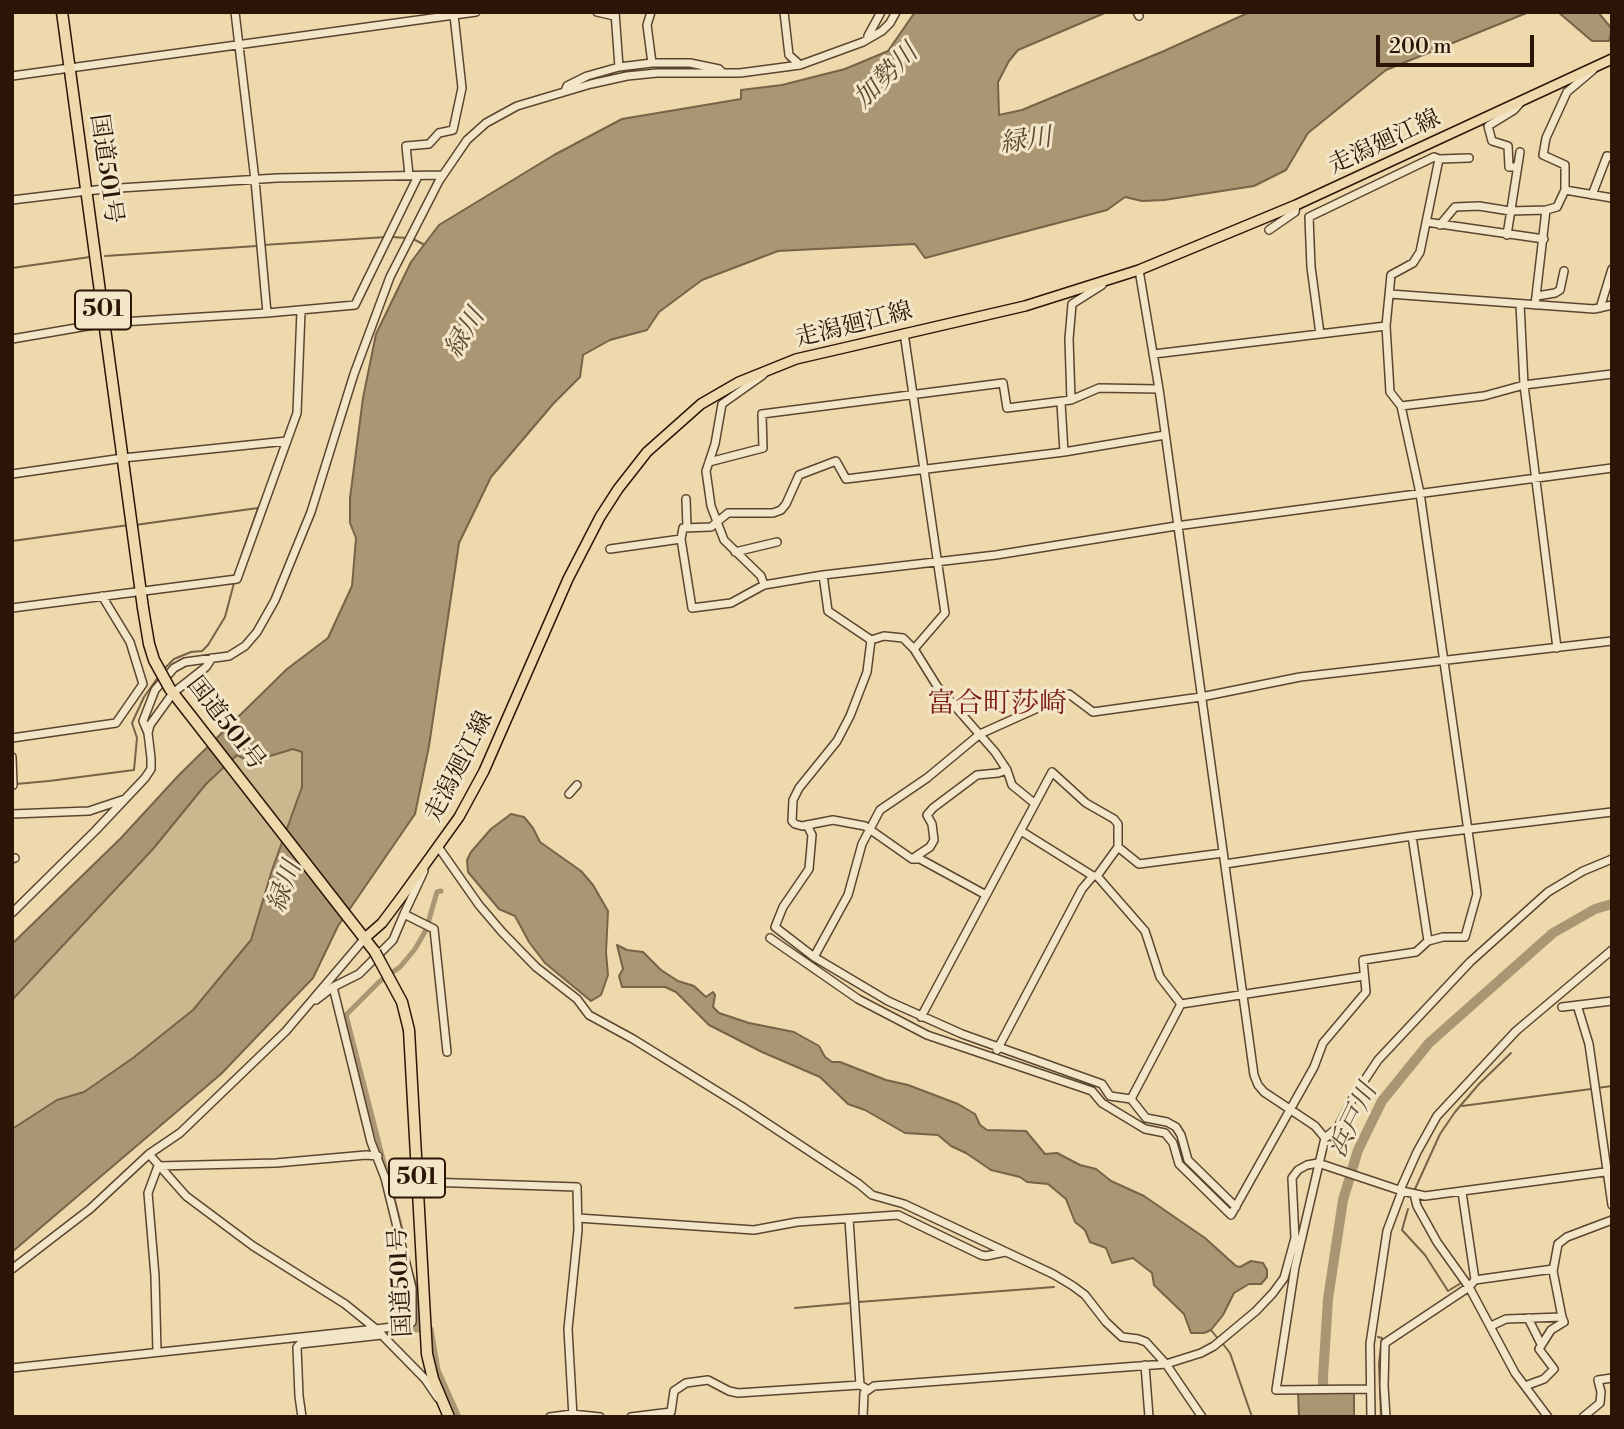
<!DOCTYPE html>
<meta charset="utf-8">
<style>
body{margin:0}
#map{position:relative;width:1624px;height:1429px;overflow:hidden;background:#edd9ab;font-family:"Libre Bodoni",serif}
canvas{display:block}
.frame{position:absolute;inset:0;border:14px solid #2c1407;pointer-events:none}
.scale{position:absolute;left:1376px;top:35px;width:158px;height:32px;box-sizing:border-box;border:4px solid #2c1407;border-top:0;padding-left:9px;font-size:21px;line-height:24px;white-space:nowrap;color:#2c1407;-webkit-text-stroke:5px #f3e6c8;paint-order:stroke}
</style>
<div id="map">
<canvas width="1624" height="1429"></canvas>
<div class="frame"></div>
<div class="scale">200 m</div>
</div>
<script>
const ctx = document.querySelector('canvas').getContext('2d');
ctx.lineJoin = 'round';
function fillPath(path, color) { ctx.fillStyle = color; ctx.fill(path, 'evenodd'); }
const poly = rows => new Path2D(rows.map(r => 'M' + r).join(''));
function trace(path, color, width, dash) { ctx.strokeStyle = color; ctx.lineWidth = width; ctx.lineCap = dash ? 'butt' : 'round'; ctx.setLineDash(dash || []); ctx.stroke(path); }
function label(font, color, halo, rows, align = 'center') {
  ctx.font = font + ' "Libre Bodoni","Noto Serif JP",serif'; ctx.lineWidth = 6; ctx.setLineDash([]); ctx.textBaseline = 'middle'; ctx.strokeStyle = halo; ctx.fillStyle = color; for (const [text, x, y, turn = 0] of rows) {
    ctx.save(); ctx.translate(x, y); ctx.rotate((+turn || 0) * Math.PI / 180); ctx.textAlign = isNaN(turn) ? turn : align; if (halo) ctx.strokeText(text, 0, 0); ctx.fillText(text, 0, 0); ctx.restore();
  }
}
fillPath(poly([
 [293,749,302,752,302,787,272,870,251,940,193,1010,133,1058,84,1092,57,1100,12,1129,12,1000,153,849,206,784,237,754,278,752]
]), '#ccb88f');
const water = poly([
 [915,12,1107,12,1018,50,1009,61,998,82,999,115,1022,110,1164,51,1250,12,1529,12,1386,70,1308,133,1286,170,1254,186,1164,200,1142,201,1125,197,1107,210,925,258,915,244,778,251,702,280,659,312,647,330,610,340,583,355,580,377,553,404,491,477,459,543,429,746,415,814,338,926,313,978,221,1074,12,1252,12,1129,57,1100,84,1092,133,1058,193,1010,251,940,272,870,302,787,302,752,293,749,250,762,237,755,206,784,153,849,12,1000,12,944,121,838,179,775,287,669,328,638,352,586,356,538,350,523,350,498,363,398,376,334,411,262,439,225,554,155,622,119,741,99,741,90,782,85,845,69,888,51,915,12],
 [1558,12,1598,12,1612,29,1609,41,1592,41,1558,12],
 [511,814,524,817,533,828,540,842,581,871,593,885,608,911,606,952,608,975,601,995,591,1001,545,963,529,942,515,916,499,909,468,872,467,860,471,852,491,829,511,814],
 [617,945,627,950,643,952,661,970,678,981,694,986,706,997,713,992,715,995,713,1007,719,1013,749,1023,794,1032,819,1046,825,1057,832,1062,840,1062,886,1080,908,1085,958,1104,975,1114,980,1125,987,1130,1026,1131,1045,1154,1057,1153,1080,1165,1096,1169,1111,1181,1144,1196,1205,1238,1236,1266,1240,1267,1251,1261,1263,1263,1267,1270,1267,1277,1261,1284,1249,1284,1234,1293,1223,1315,1211,1330,1204,1333,1191,1333,1184,1314,1154,1285,1152,1273,1133,1258,1112,1263,1106,1248,1090,1242,1085,1230,1075,1222,1066,1199,1048,1184,1027,1182,1020,1177,991,1170,966,1153,951,1146,938,1135,905,1133,865,1110,848,1104,820,1077,762,1052,709,1025,676,992,665,987,622,987,619,976,623,969,617,945],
 [1298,1391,1354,1391,1354,1417,1299,1417,1298,1391]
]);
fillPath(water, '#ab9673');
trace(water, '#786248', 2);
trace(poly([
 [392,237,407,238],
 [413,239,423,244],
 [263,245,386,237],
 [105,256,257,246],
 [12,268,90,257],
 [135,525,258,508,242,554],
 [12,541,129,525],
 [164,669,174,659,191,652,202,651,208,645,225,617,234,583],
 [16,784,49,781,134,770,137,738,132,723,144,697,159,676],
 [1597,1088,1612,1086],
 [1462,1106,1591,1089],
 [1415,1189,1440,1134,1455,1112,1479,1084,1511,1053],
 [1408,1209,1402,1230,1425,1255,1448,1291,1461,1283],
 [1582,1227,1608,1218],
 [1550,1266,1555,1241,1564,1235],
 [859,1302,1054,1287],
 [795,1308,851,1303],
 [1211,1330,1219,1340],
 [1378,1337,1382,1338,1379,1363,1381,1417],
 [1223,1344,1230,1353,1252,1417]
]), '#786248', 2);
trace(poly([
 [402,1233,346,1015,379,982,400,967,415,949,426,930,437,892,441,891],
 [411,1273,416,1288,417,1330],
 [387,1332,431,1329,438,1370,459,1417]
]), '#ab9673', 5);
trace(poly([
 [1324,1417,1323,1377,1328,1299,1343,1200,1358,1150,1382,1101,1429,1043,1553,933,1595,909,1612,904]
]), '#ab9673', 10);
const minor = poly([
 [235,12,255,180,267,313],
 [597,12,614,16],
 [651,12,647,25,652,63],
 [784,12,789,55,800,65],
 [1137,12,1139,16],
 [868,36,881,12],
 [619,67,652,63,690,63,719,69,722,72],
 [12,76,476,12],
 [565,91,567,86,587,76,619,67,615,12],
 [1439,159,1469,158],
 [1517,167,1509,167,1508,146,1492,141,1488,126,1514,110,1521,102],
 [409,175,406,146,429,144,439,133,453,130,462,88,454,15],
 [1565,190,1612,198],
 [1592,195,1607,156,1612,157],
 [12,200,104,189,277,178,443,175],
 [1426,222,1544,239],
 [1440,225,1455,207,1479,206,1510,211,1546,210,1557,207,1565,190,1565,165,1543,155,1546,138,1567,92,1593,70],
 [1269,230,1295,212,1296,205],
 [1507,235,1520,152],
 [1139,270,1159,389,1254,1075,1258,1085,1264,1092,1315,1126,1325,1138,1295,1267,1276,1390,1369,1389],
 [1390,294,1594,309,1612,305],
 [1537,296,1555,293,1560,290,1564,271],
 [1520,304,1524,385,1557,648],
 [1535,305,1546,210],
 [1600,308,1612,269],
 [904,333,945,613,914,649],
 [12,339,105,323,267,313,355,305,418,176],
 [1154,354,1386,326],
 [763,375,722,404,715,444,706,471,711,506,724,540,761,576,764,585],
 [1071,400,1069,339,1072,304,1102,285],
 [1061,403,1064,452],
 [1401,406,1484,396,1524,385,1612,374],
 [1165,435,1064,452,846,479,836,461,799,475,786,504,781,510,773,513,728,513,711,527,683,528,681,539,692,608,731,603,764,585,823,575,996,555,1176,526,1612,468],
 [709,462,763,448,762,414,1003,383,1007,408,1071,400,1099,388,1159,389],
 [12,474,123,458,287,441],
 [686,499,687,527],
 [610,549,681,539],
 [735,552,777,542],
 [823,575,828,611,871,640],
 [12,608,237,579,297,413,301,311],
 [871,640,867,672,850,716,837,741,799,788,793,800,792,821,795,824,802,826,833,820,865,826,912,859,920,859,986,895],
 [871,640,884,636,903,638,914,649,937,686,995,752,1007,770,1012,785,1034,803],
 [148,733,150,725,173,693,206,667,212,658],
 [12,738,116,723,143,684,130,642,102,596],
 [12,757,13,785],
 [569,794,577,785],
 [12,814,89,811,125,799],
 [807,825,812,835,809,869,783,907,775,927,814,957,888,1001,962,1034,1102,1084,1110,1096,1131,1099,1146,1118,1167,1122,1176,1127,1181,1135,1188,1160,1236,1207],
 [1021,831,1093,876,1097,876,1145,931,1160,977,1181,1004],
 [1412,836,1428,941],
 [1118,847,1139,864,1223,853],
 [439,848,479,905,502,932,536,967,577,999,589,1015,633,1039,741,1106,859,1184,872,1195,904,1204,1053,1274,1073,1286,1085,1295,1106,1322,1122,1337,1138,1339,1146,1342,1166,1364,1202,1417],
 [915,857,930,847,934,840,932,824,927,815,933,808,977,775,998,773,1007,770],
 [12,859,15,858],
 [1225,864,1412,836,1612,812],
 [12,913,96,830,145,778,151,769,151,758,148,733,143,721,155,690,174,668,185,662,229,656,245,646,257,632,275,600,311,512,354,374,390,277,439,181,467,140,486,123,517,106,591,84,627,76,657,73,740,73,800,65,863,42,882,31,890,23,896,12],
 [404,914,424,871],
 [770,938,858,999,927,1035,1092,1091,1102,1103,1145,1129,1165,1133,1173,1143,1179,1164,1231,1215,1314,1067,1323,1043,1366,992,1363,960,1416,952,1428,941,1443,937,1465,937,1477,894,1420,493,1401,406,1390,392,1386,326,1391,275,1413,263,1420,252,1439,159,1434,157,1309,217,1311,267,1320,334],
 [814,957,848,895,862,844,880,810,927,778,980,734,1069,694,1093,712,1201,697,1300,677,1612,641],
 [316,1000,333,987,359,974,393,940,404,914,434,929,447,1052],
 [1181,1004,1364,976],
 [1577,1005,1589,1044,1612,1205],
 [1562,1007,1612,1001],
 [921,1017,1052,772,1086,803,1114,819,1118,824,1118,847,1097,876],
 [997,1050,1082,889,1093,876],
 [1131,1099,1181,1004],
 [1325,1138,1338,1127,1354,1096,1378,1060,1470,962,1548,892,1583,871,1612,859],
 [149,1154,186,1196,253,1246,345,1304,376,1329,425,1379,438,1398],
 [158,1166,276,1163,366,1155,378,1156],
 [385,1178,417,1179,427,1182,577,1187,578,1230,568,1329,573,1417],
 [1400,1190,1417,1152,1437,1116,1516,1031,1612,950],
 [1414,1194,1417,1206,1437,1242,1469,1287,1515,1373,1548,1417],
 [578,1218,754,1230,797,1222,898,1215,981,1255,986,1256,1005,1252],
 [849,1219,860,1385],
 [12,1269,90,1209,149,1154,180,1133,206,1108,286,1031,365,938],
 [1475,1280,1553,1269],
 [1528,1318,1541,1344],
 [1491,1326,1506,1319,1562,1317,1553,1271,1558,1244,1567,1237,1612,1220],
 [157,1352,155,1276,148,1193,158,1166],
 [1145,1365,1149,1417],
 [12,1368,376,1329,409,1325,412,1322,412,1288,385,1178,371,1142,333,987],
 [1525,1386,1544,1379,1554,1369,1539,1349,1551,1330,1564,1322,1562,1317],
 [302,1417,299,1396,297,1347,300,1344,382,1335],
 [550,1417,572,1414,600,1417],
 [631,1417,671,1412,674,1391,686,1383,708,1380,729,1391,738,1393,860,1385,867,1389],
 [863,1417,864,1393,874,1386,1166,1364,1201,1353,1214,1346,1256,1311,1273,1293,1284,1278,1295,1238,1292,1178,1298,1170,1307,1165,1318,1163,1402,1191,1425,1196,1612,1171],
 [1371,1417,1370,1344,1387,1231,1402,1191],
 [1386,1417,1384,1386,1385,1343,1469,1287,1475,1280,1462,1192],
 [1583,1417,1600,1403,1601,1392,1598,1380,1612,1378]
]);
const major = poly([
 [365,938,382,923,403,895,459,817,484,771,568,579,600,517,618,489,647,452,701,404,739,382,796,359,1025,306,1139,270,1296,205,1612,59]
]);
const highway = poly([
 [62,12,143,608],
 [170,689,375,952],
 [409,1030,427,1354,433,1379,449,1417]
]);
trace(minor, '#5c4530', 10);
trace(major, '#2c1407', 12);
trace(highway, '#2c1407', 13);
trace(minor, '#f3e6c8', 7);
trace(major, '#edd9ab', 9);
trace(highway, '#edd9ab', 10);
const highwayBridge = poly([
 [143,608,149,644,154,660,170,689],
 [375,952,402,1002,409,1030]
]);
trace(highwayBridge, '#2c1407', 13, []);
trace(highwayBridge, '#edd9ab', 10);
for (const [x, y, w] of [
 [103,310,56],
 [417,1178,56]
]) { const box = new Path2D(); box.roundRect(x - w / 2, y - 19.5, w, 39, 5); ctx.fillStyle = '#f3e6c8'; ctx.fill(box); trace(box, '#2c1407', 2); }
label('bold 23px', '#2c1407', null, [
 ["501",103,310],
 ["501",417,1178]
]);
label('24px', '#2c1407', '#f3e6c8', [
 ["走潟廻江線",1385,143,-25],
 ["国道501号",105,169,82],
 ["走潟廻江線",854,326,-14],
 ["国道501号",225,724,52],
 ["走潟廻江線",460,767,-63],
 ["国道501号",402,1282,-93]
]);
label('italic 26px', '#5f4832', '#f3e6c8', [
 ["加勢川",887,77,-45],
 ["緑川",1026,142,-8],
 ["緑川",466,334,-59],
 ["緑川",286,887,-70],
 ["浜戸川",1354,1121,-64]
]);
label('28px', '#7a1f14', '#f3e6c8', [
 ["富合町莎崎",997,705]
]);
</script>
